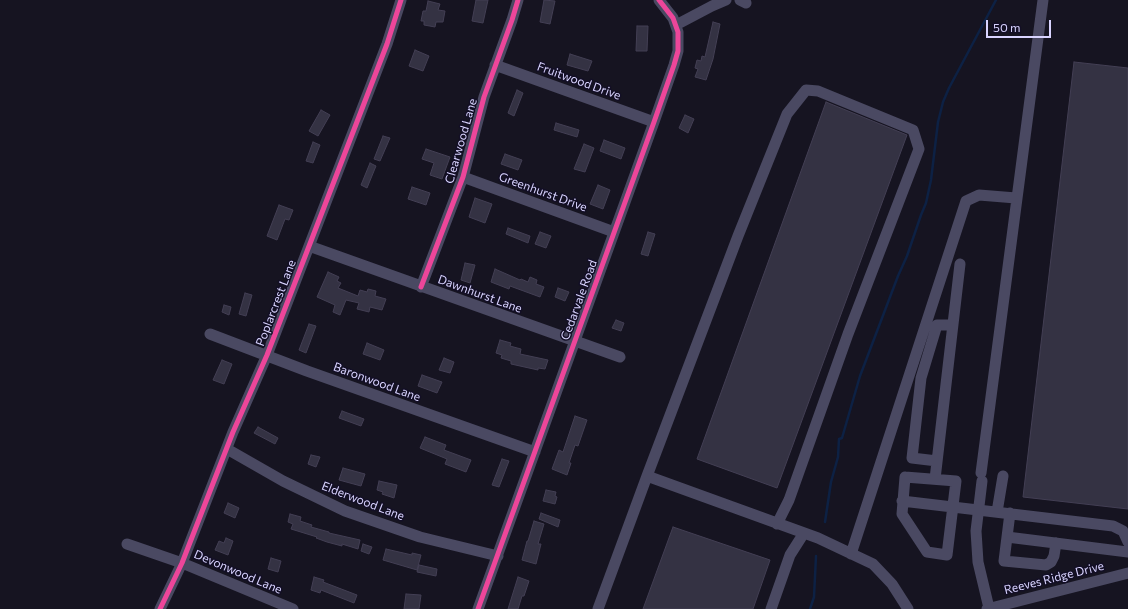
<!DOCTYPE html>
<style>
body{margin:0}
#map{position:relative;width:1128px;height:609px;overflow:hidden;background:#161421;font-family:Commissioner,sans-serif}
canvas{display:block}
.scale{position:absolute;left:986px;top:20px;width:65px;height:18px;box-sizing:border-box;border:2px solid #d9d4ff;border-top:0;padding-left:5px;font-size:12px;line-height:14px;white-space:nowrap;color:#d9d4ff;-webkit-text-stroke:3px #130f26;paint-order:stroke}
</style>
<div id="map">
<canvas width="1128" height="609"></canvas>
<div class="scale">50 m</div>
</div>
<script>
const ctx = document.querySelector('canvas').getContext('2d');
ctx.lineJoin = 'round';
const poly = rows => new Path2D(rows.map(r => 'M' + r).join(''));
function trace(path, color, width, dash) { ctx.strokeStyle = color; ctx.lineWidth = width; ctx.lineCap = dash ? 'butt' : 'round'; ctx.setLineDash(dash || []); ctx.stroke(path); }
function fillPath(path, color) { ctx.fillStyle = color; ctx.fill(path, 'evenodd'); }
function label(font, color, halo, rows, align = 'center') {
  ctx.font = font + ' Commissioner,sans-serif'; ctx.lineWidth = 3; ctx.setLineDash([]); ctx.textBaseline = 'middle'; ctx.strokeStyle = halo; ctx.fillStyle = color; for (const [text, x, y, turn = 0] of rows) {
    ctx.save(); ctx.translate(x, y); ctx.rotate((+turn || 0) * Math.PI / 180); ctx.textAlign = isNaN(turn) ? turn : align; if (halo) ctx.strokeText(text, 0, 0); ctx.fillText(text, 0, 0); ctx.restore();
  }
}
trace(poly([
 [825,522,831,482,838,457,839,439,842,438,860,376,898,276,907,256,921,215,926,203,931,180,938,122,943,102,949,88,996,0],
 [810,609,814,597,816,556]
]), '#0d2144', 2.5);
const building = poly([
 [476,0,488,0,483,23,472,21,476,0],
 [544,0,555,1,550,24,540,22,544,0],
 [428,1,440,4,438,10,445,11,443,22,436,22,435,27,424,25,424,21,421,21,423,11,426,11,428,1],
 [713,22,720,24,713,59,706,80,695,77,698,69,695,68,697,60,701,61,702,56,705,57,713,22],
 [637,26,648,26,647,51,636,51,637,26],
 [415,50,429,56,423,71,409,66,415,50],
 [570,54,592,61,588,71,567,65,570,54],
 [1074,62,1128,68,1128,509,1023,497,1074,62],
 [517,90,523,93,514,116,508,113,517,90],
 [826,102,907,135,777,488,697,459,826,102],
 [321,110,330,115,318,136,309,131,321,110],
 [685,115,694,119,688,133,679,128,685,115],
 [556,123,579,130,577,137,554,130,556,123],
 [383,136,390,138,380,161,374,159,383,136],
 [604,140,625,148,621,159,600,151,604,140],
 [313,142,320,145,313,163,306,161,313,142],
 [584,144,594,148,585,172,574,169,584,144],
 [426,149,450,157,442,179,430,175,434,163,422,159,426,149],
 [505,154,522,160,518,170,501,164,505,154],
 [370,163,376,166,367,188,361,185,370,163],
 [598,185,610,190,603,209,590,204,598,185],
 [412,187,430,193,426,205,408,199,412,187],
 [475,198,492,204,485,223,469,217,475,198],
 [279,205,293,210,289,220,285,219,277,240,267,236,279,205],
 [508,228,530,236,528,243,506,234,508,228],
 [540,232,551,236,546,248,535,244,540,232],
 [648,232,655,234,648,256,641,254,648,232],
 [465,263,475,265,470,283,461,280,465,263],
 [495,269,520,280,521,279,528,282,530,277,537,280,536,284,544,287,540,297,510,286,509,289,491,282,495,269],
 [328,272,339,277,337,281,341,283,338,288,358,296,360,290,367,292,368,289,376,291,375,296,386,299,382,310,370,307,369,312,357,309,359,303,346,300,340,315,333,312,335,305,317,297,328,272],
 [558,288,569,292,565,301,555,297,558,288],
 [245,293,252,295,246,316,239,314,245,293],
 [224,305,231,307,229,315,222,312,224,305],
 [616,320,624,323,621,331,612,328,616,320],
 [309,324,316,326,306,353,299,350,309,324],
 [500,340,511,343,510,346,521,349,520,354,548,360,545,369,538,368,538,370,511,364,511,361,501,358,502,355,496,353,500,340],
 [367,343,384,350,380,360,363,354,367,343],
 [444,358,454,362,450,373,439,370,444,358],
 [222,360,232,364,224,384,213,380,222,360],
 [422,375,442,382,437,393,418,386,422,375],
 [342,411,364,419,361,426,339,418,342,411],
 [575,416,587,420,578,446,575,445,569,463,571,463,567,475,552,469,559,450,563,452,575,416],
 [258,427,278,438,275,444,254,433,258,427],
 [425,437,446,445,444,450,471,460,466,472,445,464,447,459,420,448,425,437],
 [311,455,320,457,316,467,308,464,311,455],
 [502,459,509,461,499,487,492,485,502,459],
 [343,468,365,474,361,486,339,480,343,468],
 [379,481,397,485,394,498,382,494,383,492,377,490,379,481],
 [546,490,556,492,555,496,557,497,555,504,543,501,546,490],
 [228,503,239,508,235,518,224,513,228,503],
 [541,513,560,520,558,527,539,519,541,513],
 [290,514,301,517,300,521,312,525,311,527,329,532,329,533,360,540,358,549,342,544,342,546,327,542,316,538,317,537,291,529,293,524,288,522,290,514],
 [534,521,544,524,538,544,541,544,536,564,522,560,527,541,528,541,534,521],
 [673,527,770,560,753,609,643,609,673,527],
 [226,538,233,541,228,555,215,550,219,541,224,543,226,538],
 [363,544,372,547,369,554,361,551,363,544],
 [386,549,412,555,412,553,421,555,417,570,383,560,386,549],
 [271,558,281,561,278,572,268,569,271,558],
 [419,565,437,569,436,576,417,572,419,565],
 [314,577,324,580,323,582,357,595,354,603,321,590,320,593,311,590,314,577],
 [518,577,529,581,524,596,522,596,518,609,508,609,518,577],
 [406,594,421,595,419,609,404,609,406,594]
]);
fillPath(building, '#343243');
trace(building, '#433f54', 1);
trace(poly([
 [740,0,746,3],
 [676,25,712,6,726,0],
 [495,65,654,122],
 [463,177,614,232],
 [309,246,620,357],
 [421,287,463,177,484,97,512,20,518,0],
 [210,334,307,371,535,452],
 [227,449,283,481,345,511,420,537,498,556],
 [937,461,912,458,921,378,937,325,953,325],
 [981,473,1043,0],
 [647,476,818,538,873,564,892,584,908,609],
 [905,477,956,481,947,555,927,552,902,514,905,477],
 [935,479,960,264],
 [982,481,976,531,978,562,989,608],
 [902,501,1113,526,1123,531,1128,542],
 [997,512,1003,476],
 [1010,513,1007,537,1128,552],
 [1007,537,1004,561,1046,565,1051,562,1054,556,1056,543],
 [127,544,182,563,293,609],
 [851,554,966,201,979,195,1016,198],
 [160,609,182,563,233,432,267,355,284,311,387,44,401,0],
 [478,609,654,122,674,65,678,51,678,32,673,18,659,0],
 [598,609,647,476,738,236,787,114,806,90,818,91,913,130,919,149,848,334,789,500,777,524],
 [771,609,790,555,804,533],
 [987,609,1128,573]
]), '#4a4962', 11);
trace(poly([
 [421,287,463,177,484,97,512,20,518,0],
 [160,609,182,563,233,432,267,355,284,311,387,44,401,0],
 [478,609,654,122,674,65,678,51,678,32,673,18,659,0]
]), '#ed469a', 5);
label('12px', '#d9d4ff', '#130f26', [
 ["Fruitwood Drive",579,81,20],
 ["Clearwood Lane",461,141,-74],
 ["Greenhurst Drive",543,192,20],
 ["Dawnhurst Lane",480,294,20],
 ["Cedarvale Road",579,300,-70],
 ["Poplarcrest Lane",276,303,-69],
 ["Baronwood Lane",377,382,20],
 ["Elderwood Lane",363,501,21],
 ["Devonwood Lane",238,572,23],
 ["Reeves Ridge Drive",1054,578,-14]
]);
</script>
